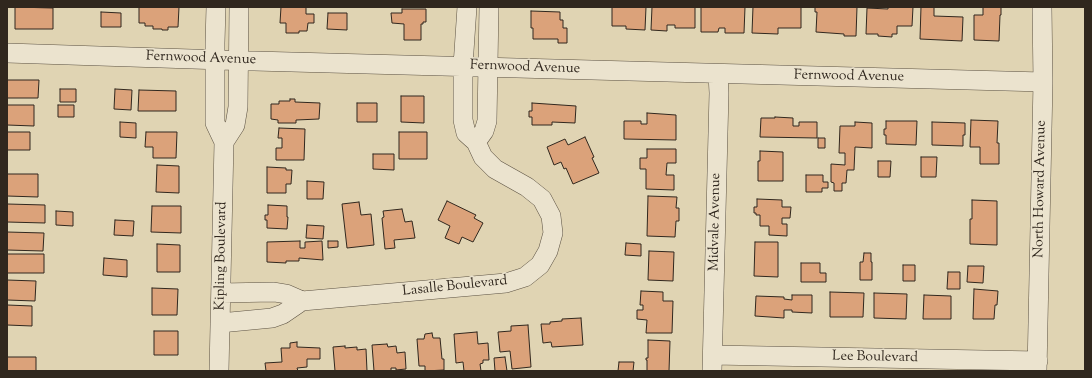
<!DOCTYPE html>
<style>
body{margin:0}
#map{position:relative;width:1092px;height:378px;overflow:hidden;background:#e0d4b3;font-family:"Sorts Mill Goudy",serif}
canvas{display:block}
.frame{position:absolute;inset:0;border:8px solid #30271e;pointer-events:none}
</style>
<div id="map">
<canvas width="1092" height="378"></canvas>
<div class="frame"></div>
</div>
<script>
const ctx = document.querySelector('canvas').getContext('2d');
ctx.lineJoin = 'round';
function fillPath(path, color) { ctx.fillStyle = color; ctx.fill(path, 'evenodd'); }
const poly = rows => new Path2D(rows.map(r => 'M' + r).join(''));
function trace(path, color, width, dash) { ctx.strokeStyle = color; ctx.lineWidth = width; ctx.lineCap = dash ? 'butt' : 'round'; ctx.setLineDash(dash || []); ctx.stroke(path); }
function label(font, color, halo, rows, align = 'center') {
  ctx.font = font + ' "Sorts Mill Goudy",serif'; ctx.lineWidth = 3; ctx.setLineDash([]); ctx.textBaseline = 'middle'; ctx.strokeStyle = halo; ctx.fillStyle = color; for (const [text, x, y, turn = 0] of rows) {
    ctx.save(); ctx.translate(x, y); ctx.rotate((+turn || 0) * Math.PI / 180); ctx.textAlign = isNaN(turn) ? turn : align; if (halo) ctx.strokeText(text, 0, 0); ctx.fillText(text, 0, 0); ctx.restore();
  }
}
const building = poly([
 [15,7,53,8,53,29,15,29,15,7],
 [139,7,179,7,178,27,168,27,168,30,162,30,162,29,153,29,153,26,145,26,145,23,139,23,139,7],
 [281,7,306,7,306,14,314,14,314,23,308,23,307,31,299,31,299,33,286,33,286,23,280,23,281,7],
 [612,7,646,7,645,30,626,29,626,26,612,26,612,7],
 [652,7,695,7,695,28,675,28,675,25,667,25,667,31,651,30,652,7],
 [701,7,745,7,744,33,725,33,725,28,719,28,718,32,701,32,701,7],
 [753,7,801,7,801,28,778,28,778,34,752,33,753,7],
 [815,7,857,7,856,36,844,36,844,34,816,32,817,12,815,12,815,7],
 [888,7,913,7,912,26,897,26,897,34,892,34,892,37,878,36,878,34,866,34,867,8,888,9,888,7],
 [921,7,934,7,934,16,963,17,962,41,920,39,921,7],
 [983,7,1001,7,1001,15,1000,15,999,41,974,40,974,15,983,15,983,7],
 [402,9,426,9,426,22,423,22,423,24,421,24,421,40,404,40,404,24,392,23,391,13,402,13,402,9],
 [531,11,560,12,560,20,563,20,563,28,567,28,567,43,558,43,558,39,533,39,533,28,531,28,531,11],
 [101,12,121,13,121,27,101,27,101,12],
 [328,13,347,13,347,30,327,29,328,13],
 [7,80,39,80,38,98,7,98,7,80],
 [60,89,76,89,76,102,60,102,60,89],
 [115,89,132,90,131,110,114,109,115,89],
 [139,90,176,91,176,111,138,111,139,90],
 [401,96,424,96,424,123,401,122,401,96],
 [290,99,295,99,295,102,320,103,319,119,296,120,296,123,278,123,278,120,271,119,271,104,279,104,279,101,290,101,290,99],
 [357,103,377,103,377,122,357,122,357,103],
 [532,103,576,106,575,123,552,122,552,125,532,125,532,117,529,117,529,111,532,111,532,103],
 [7,105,34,105,34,126,7,125,7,105],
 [58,105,74,105,74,117,58,117,58,105],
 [647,113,676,115,676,140,624,139,624,121,641,121,641,124,647,124,647,113],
 [775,117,793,118,793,126,799,126,799,122,817,122,817,138,760,137,761,118,775,118,775,117],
 [971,120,998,121,997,143,999,143,999,164,980,164,980,147,970,147,971,120],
 [886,121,917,121,916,145,886,144,886,135,884,135,884,129,886,129,886,121],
 [120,122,136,123,136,138,120,137,120,122],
 [855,122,872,123,872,148,855,147,854,170,847,170,846,183,842,183,842,191,834,191,834,183,831,182,831,164,845,165,845,153,839,153,840,126,855,126,855,122],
 [932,122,965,123,965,135,963,135,963,146,932,145,932,122],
 [279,128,305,129,304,160,276,160,276,148,282,148,282,138,278,138,279,128],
 [7,132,30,132,30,150,7,150,7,132],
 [146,132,177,132,176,158,153,158,153,147,145,147,146,132],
 [399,132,427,132,427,159,399,159,399,132],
 [585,137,594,157,592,158,599,173,573,184,566,168,564,169,561,162,554,165,547,147,565,139,568,145,585,137],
 [818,138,825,138,825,148,818,148,818,138],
 [647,149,676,149,676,163,667,163,666,175,674,175,674,190,646,189,646,169,640,169,640,158,647,158,647,149],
 [760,151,783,152,783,181,758,181,758,161,760,161,760,151],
 [373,154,394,154,394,170,373,169,373,154],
 [921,157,937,157,936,177,921,177,921,157],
 [878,161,891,161,890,177,878,177,878,161],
 [157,165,179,166,179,193,156,192,157,165],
 [267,167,286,168,286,170,292,170,291,184,286,184,286,193,267,193,267,167],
 [7,174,38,174,38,197,7,196,7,174],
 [806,175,823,175,823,182,828,182,828,188,822,188,822,192,806,192,806,175],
 [307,181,324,182,323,199,307,199,307,181],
 [648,196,677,197,676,208,679,208,679,221,676,221,675,237,647,236,648,196],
 [757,199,782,200,782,207,791,207,790,218,782,218,782,224,787,224,787,236,769,235,769,226,760,226,760,215,756,215,756,213,754,213,754,207,757,207,757,199],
 [972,200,997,201,997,245,970,244,970,219,972,219,972,200],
 [447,201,476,215,474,218,483,223,473,242,462,237,459,244,445,238,450,226,438,220,447,201],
 [359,202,361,215,371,214,374,245,347,248,342,204,359,202],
 [7,204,45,205,45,223,7,222,7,204],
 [268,205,287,206,287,217,288,217,287,229,267,228,267,220,265,220,265,215,268,215,268,205],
 [152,206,181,206,181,233,151,232,152,206],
 [402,209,405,222,412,221,415,238,394,240,395,248,385,249,382,218,384,217,383,211,402,209],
 [56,211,73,212,73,226,56,225,56,211],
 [115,220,134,221,133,236,114,235,115,220],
 [307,225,324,226,323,239,306,238,307,225],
 [7,232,44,233,43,251,7,250,7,232],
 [300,241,300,248,305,248,305,242,322,241,323,260,299,258,299,261,286,261,286,263,267,262,267,242,300,241],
 [328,241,338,241,338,247,328,248,328,241],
 [755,242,778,242,778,277,754,276,755,242],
 [626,243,641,244,641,256,625,255,626,243],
 [157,244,180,245,180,272,157,272,157,244],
 [649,251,674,252,673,281,648,280,649,251],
 [864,253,871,253,871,262,872,262,872,280,860,280,860,262,863,262,864,253],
 [7,254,44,254,44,273,7,273,7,254],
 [104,258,127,260,127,277,103,275,104,258],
 [801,263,820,263,820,273,826,273,826,282,801,282,801,263],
 [903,265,915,265,915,281,903,281,903,265],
 [968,266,984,266,983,283,967,282,968,266],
 [948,272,960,272,960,289,947,289,948,272],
 [7,280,36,281,35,301,7,300,7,280],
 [152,288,178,289,177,315,152,315,152,288],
 [974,289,998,291,997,305,995,305,994,319,973,319,974,289],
 [641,291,663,292,663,301,673,301,672,333,646,333,647,320,637,319,637,310,643,310,643,305,640,305,641,291],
 [830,292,864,293,863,317,830,317,830,292],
 [874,293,907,294,906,319,874,318,874,293],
 [792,295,812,295,812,313,792,312,792,310,784,310,784,318,755,316,756,296,784,297,784,299,792,300,792,295],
 [924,295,951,296,951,319,923,319,924,295],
 [7,305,32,306,32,326,7,325,7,305],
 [581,318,583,345,552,347,551,342,543,343,541,324,550,324,550,322,562,321,562,319,581,318],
 [528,325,531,367,512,369,510,351,500,352,498,332,511,331,511,326,528,325],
 [154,331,178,331,178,355,154,355,154,331],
 [477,332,478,344,488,343,489,360,483,360,483,363,480,364,481,371,464,371,463,362,456,363,454,334,477,332],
 [432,333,433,338,440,338,442,359,444,359,444,370,425,371,425,366,419,366,417,339,424,339,425,334,432,333],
 [648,340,670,341,669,371,647,371,647,360,646,360,646,358,648,358,648,340],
 [297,342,297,347,320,348,320,359,307,359,307,367,297,368,298,371,266,371,265,363,282,362,281,348,290,348,290,343,297,342],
 [387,344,388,347,396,346,397,353,405,352,406,369,396,370,396,368,391,368,391,371,374,371,372,345,387,344],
 [345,346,345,348,357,347,357,350,366,349,367,371,335,371,333,347,345,346],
 [7,357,36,357,36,371,7,371,7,357],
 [505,357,507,371,495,371,494,358,505,357],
 [619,362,634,362,633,371,618,371,619,362]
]);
fillPath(building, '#dba27a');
trace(building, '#30271e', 1);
const minor = poly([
 [216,7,215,43,215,123,224,142,219,371],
 [7,53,254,61,1043,82],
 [224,142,235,125,238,107,239,7],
 [476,142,484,131,487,121,489,7],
 [221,293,274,292,286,294,302,301],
 [220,323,272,318,283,314,302,301,506,283,525,277,540,265,548,251,553,233,551,216,542,199,527,187,495,169,483,157,476,142,466,133,463,120,463,66,467,7],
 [713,355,1038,361],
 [712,371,719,93,718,74],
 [1037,371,1043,82,1042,7]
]);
trace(minor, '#5c5243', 20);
trace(minor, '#ebe3ce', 19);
label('14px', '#30271e', '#ebe3ce', [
 ["Fernwood Avenue",201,59,2],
 ["Fernwood Avenue",525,68,2],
 ["Fernwood Avenue",849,77,1],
 ["North Howard Avenue",1041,189,-89],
 ["Midvale Avenue",716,222,-89],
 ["Kipling Boulevard",222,256,-89],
 ["Lasalle Boulevard",455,287,-6],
 ["Lee Boulevard",875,358,1]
]);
</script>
